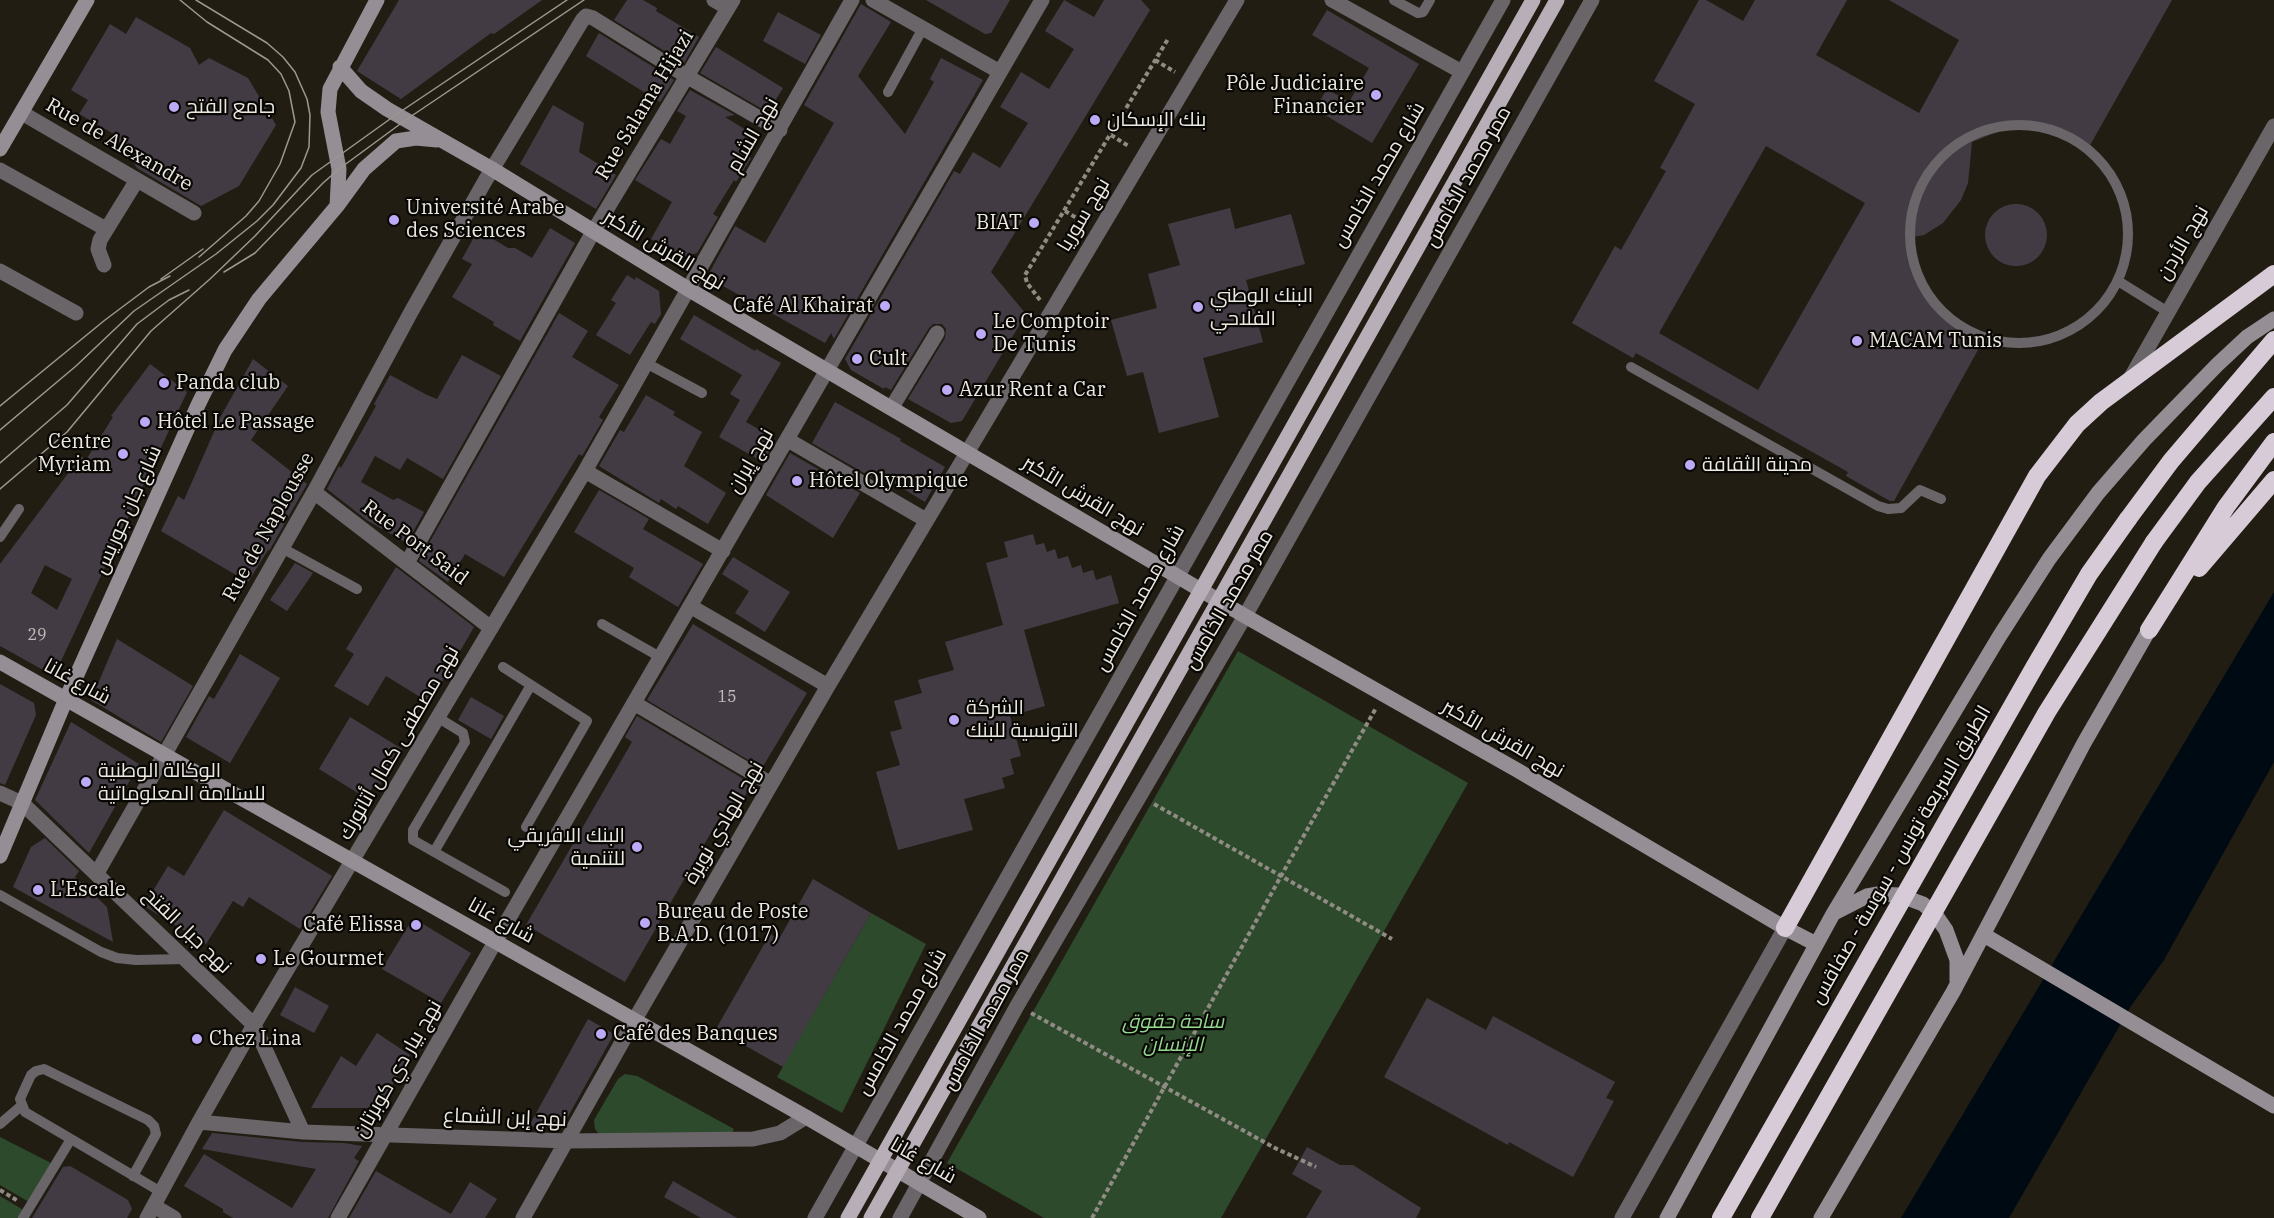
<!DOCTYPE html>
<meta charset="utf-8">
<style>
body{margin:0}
canvas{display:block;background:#211d13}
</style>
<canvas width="2274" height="1218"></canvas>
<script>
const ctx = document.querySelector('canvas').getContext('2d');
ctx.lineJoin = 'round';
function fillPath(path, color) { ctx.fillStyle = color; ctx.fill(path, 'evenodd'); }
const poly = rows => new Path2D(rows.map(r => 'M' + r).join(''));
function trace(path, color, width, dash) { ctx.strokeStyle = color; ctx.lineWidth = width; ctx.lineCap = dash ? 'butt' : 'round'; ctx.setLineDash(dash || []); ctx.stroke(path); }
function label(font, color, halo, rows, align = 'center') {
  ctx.font = font + ' "IBM Plex Serif",Cairo,serif'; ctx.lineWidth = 4.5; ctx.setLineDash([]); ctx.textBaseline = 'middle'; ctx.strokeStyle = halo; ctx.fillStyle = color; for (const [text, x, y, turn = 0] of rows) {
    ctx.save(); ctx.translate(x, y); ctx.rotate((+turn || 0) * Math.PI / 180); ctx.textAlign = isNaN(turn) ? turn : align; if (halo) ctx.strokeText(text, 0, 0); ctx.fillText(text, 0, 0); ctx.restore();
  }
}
fillPath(poly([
 [1238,651,1468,783,1221,1218,1044,1218,947,1163],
 [871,913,926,944,842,1113,777,1077],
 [625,1074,637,1076,734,1129,729,1138,600,1135,595,1129,594,1120,618,1079],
 [0,1137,51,1163,29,1202,0,1185],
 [0,1196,25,1211,20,1218,0,1218]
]), '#2e4a2c');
fillPath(poly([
 [2274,592,2274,762,2164,960,2131,1006,2009,1218,1901,1218]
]), '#000a13');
fillPath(poly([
 [399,0,542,0,494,34,491,33,401,99,357,71],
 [627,0,643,0,657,8,656,11,699,37,684,63,614,20],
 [926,0,1010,0,991,33,985,34],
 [1064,0,1094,17,1104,0,1141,0,1150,10,991,272,1026,314,962,421,951,423,908,399,945,338,946,329,942,324,933,324,929,328,891,390,885,387,884,389,851,370,845,359,954,171,960,174,973,152,1000,168,1028,123,1000,107,1021,72,1049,89,1074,49,1045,31],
 [1699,0,1706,0,1743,21,1755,0,1847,0,1816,55,1919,113,1959,40,1889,0,2172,0,2089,147,2062,131,2035,123,2010,127,1972,142,1968,183,1961,200,1943,223,1924,235,1913,237,1916,264,1929,294,1951,320,1983,341,1894,501,1890,501,1846,476,1848,472,1636,353,1633,358,1572,323,1615,246,1621,250,1666,171,1660,168,1695,104,1654,81],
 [1766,146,1865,203,1758,390,1659,333],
 [861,4,891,22,858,76,905,134,934,82,930,79,941,58,983,80,834,339,831,333,825,343,707,277,735,226,765,243,834,123,804,105],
 [1327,10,1419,64,1372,143,1315,109,1327,89,1349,102,1369,68,1312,35],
 [778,12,821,35,805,64,763,41],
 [136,17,190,48,199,65,209,58,248,78,276,125,239,186,201,206,137,168,114,134,79,114,88,100,71,90,110,24,126,34],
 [599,33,674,80,660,102,586,56],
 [716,47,783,88,770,109,764,110,700,73],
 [690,90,735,115,725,117,754,135,743,154,751,158,736,182,734,180,713,214,718,217,697,253,683,257,651,239,672,202,635,180,661,139,670,144,686,116,677,111],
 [553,105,584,123,579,152,616,175,596,209,520,164],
 '1985 235a31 31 0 1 1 62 0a31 31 0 1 1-62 0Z',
 [1230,208,1235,229,1291,214,1305,264,1246,280,1263,342,1203,358,1219,417,1159,433,1143,372,1127,376,1111,320,1157,308,1148,274,1180,265,1168,224],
 [550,228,575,243,520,341,493,325,494,322,452,297,472,264,462,259,478,230,508,248,515,248,532,258],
 [627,275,635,280,636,277,659,291,661,314,655,324,651,322,630,355,596,335,616,303,611,300],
 [559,313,588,331,572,357,619,385,599,417,603,420,582,456,579,454,504,577,465,554,448,582,419,561],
 [694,315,755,351,756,349,781,363,746,422,772,437,770,440,774,443,763,462,719,437,740,400,730,394,742,375,680,339],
 [462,355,501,376,443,479,407,458,400,470,375,456,361,482,393,500,398,498,424,512,407,543,368,521,327,489,339,466,341,468,376,406,374,404,390,375,427,395,437,399],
 [253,359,288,386,251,440,307,484,269,551,268,550,248,582,161,531,178,496,184,500,221,416],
 [150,364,187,392,54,676,0,646,0,564,81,456,86,460,113,417,111,416],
 [45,565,72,579,57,610,31,593],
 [646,395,675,412,673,415,702,432,684,466,726,493,708,524,678,506,676,509,661,499,659,503,599,466,620,430,624,432],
 [835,402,901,439,900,441,945,467,925,502,881,475,873,472,871,477,812,443],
 [790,453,860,493,833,538,766,495],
 [599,490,649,519,643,529,703,564,678,607,629,577,634,568,574,532],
 [1033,534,1036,545,1044,543,1047,552,1055,549,1058,559,1068,556,1072,568,1081,565,1083,573,1093,570,1096,580,1111,575,1119,603,1024,630,1045,706,1010,716,1021,756,1010,759,1014,774,1002,778,1005,788,964,799,973,830,898,850,876,772,900,765,890,732,902,729,894,701,922,693,918,680,954,670,945,642,1003,625,986,563,1008,557,1004,542],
 [733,557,790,592,765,632,735,613,749,591,722,574],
 [295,563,313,573,287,611,270,600],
 [396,567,474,627,430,703,386,676,368,706,334,686,354,654,346,649],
 [693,624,807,693,762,768,647,700],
 [117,639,193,686,161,742,91,700],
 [240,654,280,678,230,763,186,737,209,696,214,699],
 [0,684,34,703,36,715,5,785,0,783],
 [471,697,504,716,491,739,458,720],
 [637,716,752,784,732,817,724,810,625,982,526,925,632,742,625,737],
 [350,717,402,749,380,784,376,782,366,798,319,769],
 [71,722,139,764,89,853,35,800],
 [224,810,332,876,300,929,249,897,243,907,233,901,206,944,144,906,168,866,184,876],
 [45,838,79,871,75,877,107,907,113,942,13,887,31,847],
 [813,879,871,913,783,1067,716,1029,770,934,779,939],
 [413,918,471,953,441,1003,382,969],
 [295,987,329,1006,314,1033,280,1015],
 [1427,998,1486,1030,1493,1016,1615,1082,1606,1098,1614,1101,1573,1177,1509,1142,1508,1145,1384,1077],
 [588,1019,614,1034,561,1129,529,1126],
 [377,1033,410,1055,379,1108,311,1108,341,1056,356,1066],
 [212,1133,302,1142,344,1143,362,1146,354,1158,359,1161,328,1218,233,1218,223,1212,223,1209,184,1186,204,1154,292,1208,316,1169,202,1149],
 [1307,1147,1340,1165,1353,1165,1421,1208,1416,1218,1306,1218,1322,1191,1292,1174],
 [70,1166,128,1200,132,1209,127,1218,32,1218,63,1167],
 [376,1171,451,1214,470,1182,497,1199,485,1218,349,1218],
 [673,1181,737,1218,701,1218,664,1197]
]), '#433b44');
trace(poly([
 [1155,60,1175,72],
 [1111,135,1130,147],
 [1065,211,1085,223],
 [1040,300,1027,283,1025,275,1168,39],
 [1154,804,1392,939],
 [1031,1013,1275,1148,1316,1167],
 [0,1190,18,1201],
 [1092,1218,1281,876,1376,708]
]), '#908c84', 4, [4.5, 3]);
trace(poly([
 [1394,0,1418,13,1423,12,1430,0],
 [888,92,923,28],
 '1910 234a109 109 0 1 1 218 0a109 109 0 1 1-218 0Z',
 [2118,281,2168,312],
 [646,363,702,393],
 [1631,367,1878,506,1888,509,1901,508,1920,490,1941,499],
 [0,537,19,509],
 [282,548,357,589],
 [602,624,660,657],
 [503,667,587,721,526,827],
 [437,717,463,733,465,742,413,830,413,840,505,892],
 [434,852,531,685],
 [0,895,101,952,117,958,136,960,186,959],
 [0,1124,21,1106],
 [133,1176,156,1134,154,1126,148,1120,44,1069,36,1071,31,1075,20,1099,25,1112,71,1139,161,1192],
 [23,1218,71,1139]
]), '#696569', 10);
trace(poly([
 [714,0,728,8],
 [873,0,1000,72],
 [1332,0,1462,72],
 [22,113,194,213],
 [0,170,106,229],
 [104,265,98,249,100,240,137,180],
 [0,271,76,313],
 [2130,379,2274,126],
 [892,407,937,333],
 [788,440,926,520],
 [585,471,723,551],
 [314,492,491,628],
 [407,563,593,232,733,0],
 [690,606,828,686],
 [634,703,771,784],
 [0,793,22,803,254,1025,303,1132],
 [97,873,314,492,411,312,485,181,583,19,586,16,593,18,688,77,780,130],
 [199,1122,303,1132,568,1141,753,1139,780,1133,806,1117],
 [154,1206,174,1218],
 [147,1218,199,1122,254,1025,585,471,852,0],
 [338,1218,495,942,1042,0],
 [523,1218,634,1021,828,686,1237,0],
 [815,1218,1503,0],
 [900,1218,1017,1006,1245,616,1592,0],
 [1622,1218,1785,928]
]), '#696569', 15);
trace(poly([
 [340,67,361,91,387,109,492,169,688,289,1245,616,1517,770,1785,928,1816,944],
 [0,149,87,0],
 [337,206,339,169,328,112,330,89,377,0],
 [0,662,806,1117,979,1218],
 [0,856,66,699,198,405,225,350,259,299,337,206,364,169,396,141,416,138,437,140],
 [1834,913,1867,896,1878,894,1899,895,1923,904,1935,914,1946,930,1957,960,1957,981],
 [1984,935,2274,1106],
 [1667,1218,1833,914,1999,637,2049,559,2098,493,2144,440,2217,365,2247,337,2274,319],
 [1821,1218,1953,992,2084,743,2149,630]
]), '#958e95', 15);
trace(poly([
 [848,1218,1533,0],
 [871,1218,1557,0]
]), '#b7aeb7', 15);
trace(poly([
 [2128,519,2171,461,2274,340],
 [2154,542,2198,482,2274,397],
 [2199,568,2274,480],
 [2149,630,2226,507,2274,442],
 [1785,928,2037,476,2077,424,2101,402,2274,274]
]), '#d6cbd6', 18);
trace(poly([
 [180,0,207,22,268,60,281,74,289,91,295,122,280,164,259,201,246,216,199,257],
 [224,272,255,253,323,183,339,169,407,119,584,0],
 [161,279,203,249],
 [0,406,105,320,149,287,170,276],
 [0,430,76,366,134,311,216,254,257,221,273,205,301,168,309,147,310,115,307,99,295,72,283,57,267,43,196,0],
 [0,463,67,405,137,324,169,300,189,290],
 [0,489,67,432,151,331,210,279,255,236,312,175,397,114,567,0]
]), '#9b9890', 1.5);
trace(poly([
 [1721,1218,2035,666,2089,574,2128,519],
 [1760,1218,2047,712,2154,542]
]), '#d6cbd6', 18);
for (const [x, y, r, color] of [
 [1376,95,6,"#bcaaf6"],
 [174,107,6,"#bcaaf6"],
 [1095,120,6,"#bcaaf6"],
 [394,220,6,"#bcaaf6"],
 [1034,223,6,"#bcaaf6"],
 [885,306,6,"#bcaaf6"],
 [1198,307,6,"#bcaaf6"],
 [981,334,6,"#bcaaf6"],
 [1857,341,6,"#bcaaf6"],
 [857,359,6,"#bcaaf6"],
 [164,383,6,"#bcaaf6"],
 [947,390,6,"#bcaaf6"],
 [145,422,6,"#bcaaf6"],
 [123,454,6,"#bcaaf6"],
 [1690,465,6,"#bcaaf6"],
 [797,481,6,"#bcaaf6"],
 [954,720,6,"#bcaaf6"],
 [86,782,6,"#bcaaf6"],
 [637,847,6,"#bcaaf6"],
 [38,890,6,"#bcaaf6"],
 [645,923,6,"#bcaaf6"],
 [416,925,6,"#bcaaf6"],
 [261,959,6,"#bcaaf6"],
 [601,1034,6,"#bcaaf6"],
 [197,1039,6,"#bcaaf6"]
]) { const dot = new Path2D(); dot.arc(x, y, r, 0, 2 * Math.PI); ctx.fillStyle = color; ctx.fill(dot); trace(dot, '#090704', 2); }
label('16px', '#c1bdba', null, [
 ["29",37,635],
 ["15",727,697]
]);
label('20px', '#ebe8e1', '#090704', [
 ["Pôle Judiciaire",1364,84,"right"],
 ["Financier",1364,107,"right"],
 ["جامع الفتح",186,107],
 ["بنك الإسكان",1107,120],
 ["Université Arabe",406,208],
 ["des Sciences",406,231],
 ["BIAT",1022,223,"right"],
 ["البنك الوطني",1210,296],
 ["الفلاحي",1210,319],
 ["Café Al Khairat",873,306,"right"],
 ["Le Comptoir",993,322],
 ["De Tunis",993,345],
 ["MACAM Tunis",1869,341],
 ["Cult",869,359],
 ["Panda club",176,383],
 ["Azur Rent a Car",959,390],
 ["Hôtel Le Passage",157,422],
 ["Centre",111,442,"right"],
 ["Myriam",111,465,"right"],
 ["مدينة الثقافة",1702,465],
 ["Hôtel Olympique",809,481],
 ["الشركة",966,708],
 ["التونسية للبنك",966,731],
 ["الوكالة الوطنية",98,771],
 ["للسلامة المعلوماتية",98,794],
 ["البنك الافريقي",625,836,"right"],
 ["للتنمية",625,859,"right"],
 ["L'Escale",50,890],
 ["Bureau de Poste",657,912],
 ["B.A.D. (1017)",657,935],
 ["Café Elissa",404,925,"right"],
 ["Le Gourmet",273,959],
 ["Café des Banques",613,1034],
 ["Chez Lina",209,1039]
], 'left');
label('20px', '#ebe8e1', '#090704', [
 ["Rue Salama Hijazi",645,105,-59],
 ["نهج الشام",753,135,-60],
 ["Rue de Alexandre",119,145,30],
 ["شارع محمد الخامس",1379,175,-60],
 ["ممر محمد الخامس",1468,177,-61],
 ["نهج سوريا",1084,215,-59],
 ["نهج الأردن",2183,243,-60],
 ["نهج القرش الأكبر",664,250,31],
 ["نهج إيران",751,461,-60],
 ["نهج القرش الأكبر",1083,496,31],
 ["شارع جان جوريس",128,510,-66],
 ["Rue de Naplousse",269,527,-61],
 ["Rue Port Said",415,543,37],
 ["شارع محمد الخامس",1140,598,-61],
 ["ممر محمد الخامس",1229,600,-60],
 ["شارع غانا",77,682,29],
 ["نهج القرش الأكبر",1503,739,30],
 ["نهج مصطفى كمال أتاتورك",399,743,-60],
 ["نهج الهادي نويرة",724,823,-60],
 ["الطريق السريعة تونس - سوسة - صفاقس",1901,855,-60],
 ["شارع غانا",501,921,29],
 ["نهج جبل الفتح",187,931,44],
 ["ممر محمد الخامس",986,1020,-61],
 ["شارع محمد الخامس",902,1022,-61],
 ["نهج بيار دي كوبرتان",398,1069,-60],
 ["نهج إبن الشماع",505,1118,2],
 ["شارع غانا",923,1161,30]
]);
label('italic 20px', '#93d98f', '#090704', [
 ["ساحة حقوق",1173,1022],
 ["الإنسان",1173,1045]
]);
</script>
